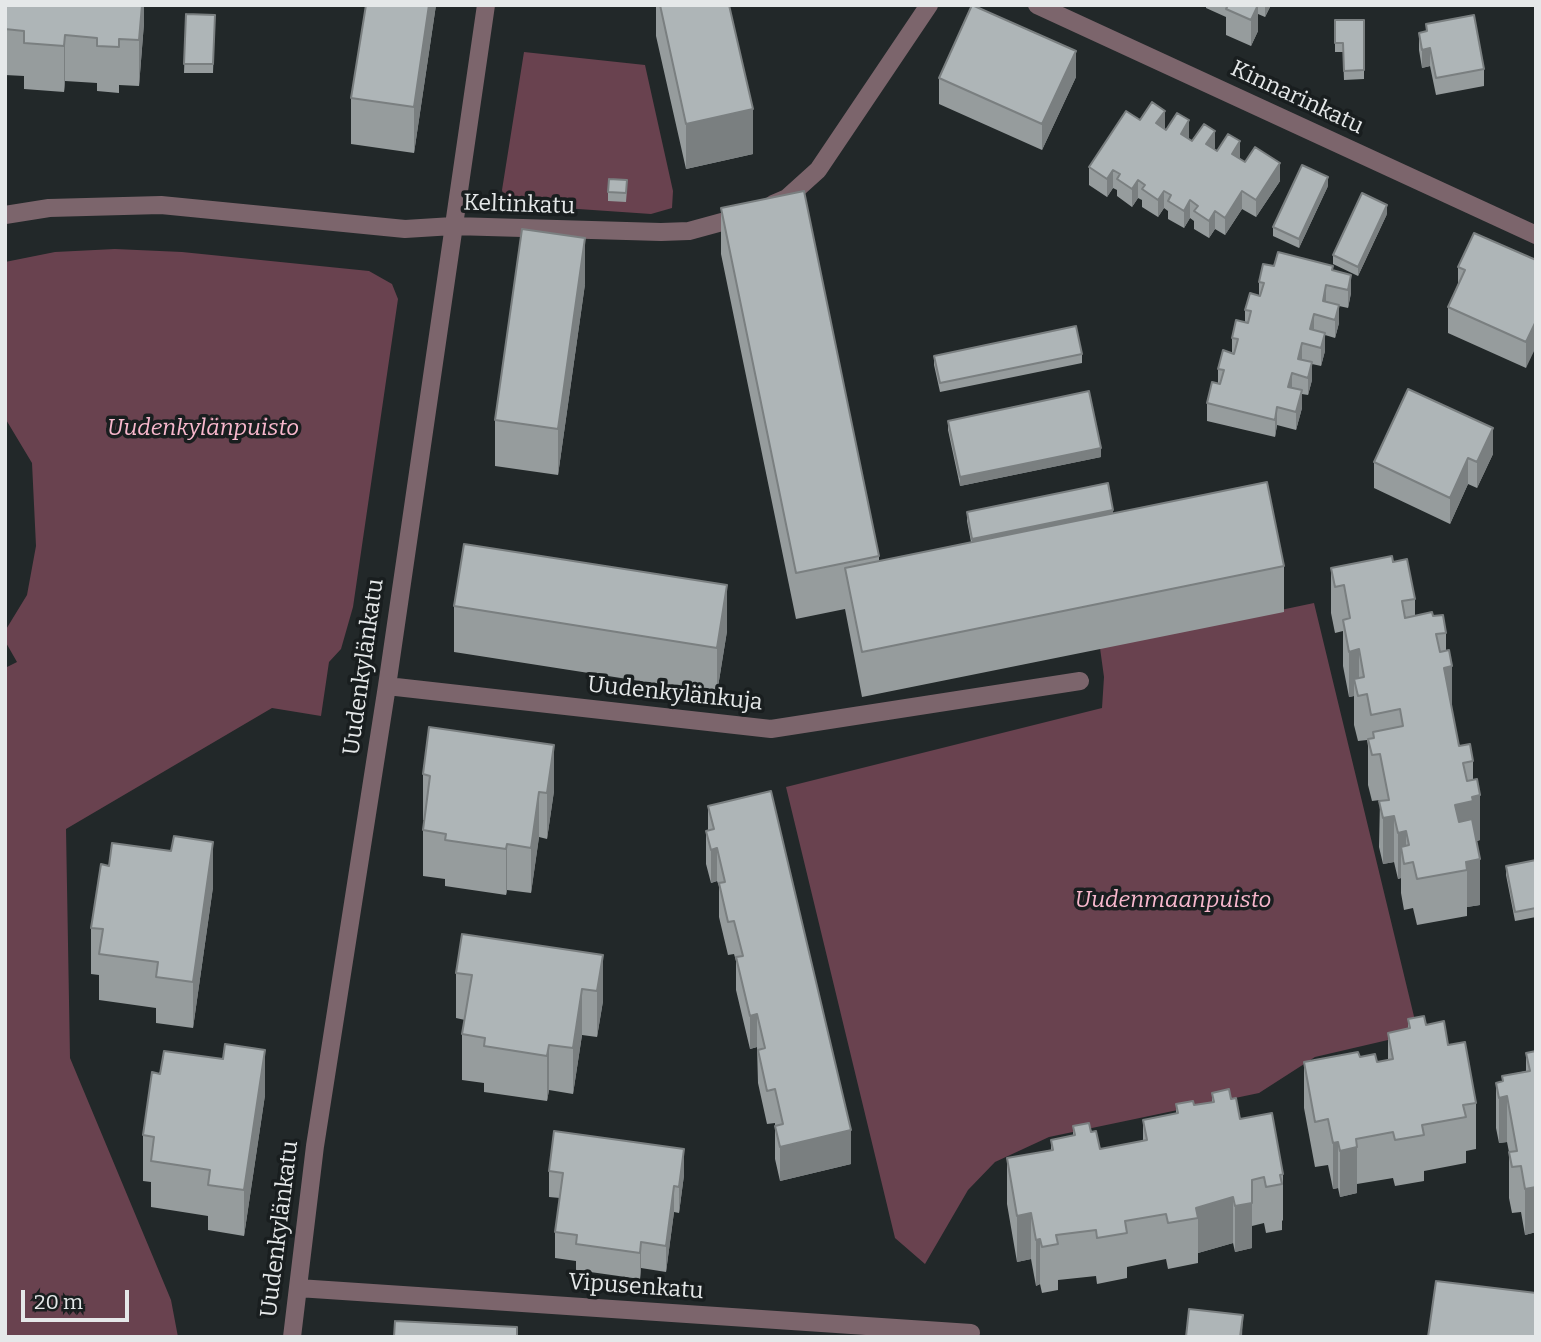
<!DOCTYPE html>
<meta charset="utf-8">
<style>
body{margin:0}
#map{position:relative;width:1541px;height:1342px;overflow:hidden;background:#222829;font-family:Bitter,serif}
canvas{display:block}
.frame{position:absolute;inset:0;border:7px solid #e5e8e9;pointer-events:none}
.scale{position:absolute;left:21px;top:1290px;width:108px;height:32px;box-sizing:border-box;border:4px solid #e5e8e9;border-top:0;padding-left:9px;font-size:21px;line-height:24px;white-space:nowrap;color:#e5e8e9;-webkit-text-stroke:5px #191e1f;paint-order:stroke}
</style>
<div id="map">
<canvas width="1541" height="1342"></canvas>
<div class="frame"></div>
<div class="scale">20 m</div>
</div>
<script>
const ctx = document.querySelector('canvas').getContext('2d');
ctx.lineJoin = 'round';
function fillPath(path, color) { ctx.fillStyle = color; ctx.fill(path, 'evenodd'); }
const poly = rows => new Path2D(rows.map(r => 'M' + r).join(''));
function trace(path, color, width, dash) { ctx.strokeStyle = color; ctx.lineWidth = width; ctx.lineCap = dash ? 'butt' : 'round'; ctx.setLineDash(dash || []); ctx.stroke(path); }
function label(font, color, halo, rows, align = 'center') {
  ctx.font = font + ' Bitter,serif'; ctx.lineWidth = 7; ctx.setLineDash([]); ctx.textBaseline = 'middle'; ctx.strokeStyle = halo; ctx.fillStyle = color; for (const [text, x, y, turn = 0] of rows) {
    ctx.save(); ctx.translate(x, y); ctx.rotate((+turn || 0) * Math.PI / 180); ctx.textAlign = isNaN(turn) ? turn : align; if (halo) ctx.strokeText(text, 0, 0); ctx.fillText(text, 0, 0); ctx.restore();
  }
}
fillPath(poly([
 [524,52,645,65,673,191,672,208,651,214,520,205,505,200,502,190],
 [115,249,182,252,369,271,392,284,398,299,353,607,341,649,329,662,321,716,272,708,66,829,70,1058,171,1300,178,1337,5,1337,5,668,17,662,5,641,5,631,27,595,36,546,32,463,5,418,5,262,55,252],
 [1314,603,1418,1033,1315,1057,1259,1093,1049,1137,995,1162,968,1190,925,1264,895,1238,786,787,1102,708,1104,677,1100,648]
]), '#69424f');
trace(poly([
 [1037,5,1536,235],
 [773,204,787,198,818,170,929,5],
 [5,215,49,208,161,205,405,229,453,226,661,232,689,231,744,216],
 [387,686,771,729,1080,681],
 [298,1288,971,1333],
 [292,1337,315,1146,387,686,486,5]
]), '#7c656c', 18);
fillPath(poly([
 [5,5,144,5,144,23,139,86,119,85,119,93,97,91,97,83,65,81,64,92,24,89,24,76,5,75],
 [366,5,436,5,414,153,351,144,351,98],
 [656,5,729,5,753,154,686,169,656,36],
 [1206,5,1271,5,1265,17,1258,14,1258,31,1251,46,1226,35,1226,17,1206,8],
 [186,14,215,15,213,73,184,73],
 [1335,20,1364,20,1364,79,1344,80,1343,52,1335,52],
 [1426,24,1484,69,1484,86,1436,95,1430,66,1422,68,1419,50,1419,33,1426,31],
 [1076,77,1042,150,939,104,939,78],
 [1140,120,1189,138,1189,139,1192,141,1240,159,1280,181,1256,217,1242,209,1225,235,1215,229,1209,238,1194,229,1194,221,1190,218,1184,228,1168,219,1168,211,1164,208,1158,217,1142,207,1142,200,1138,198,1132,207,1117,196,1117,190,1113,188,1107,197,1089,185,1089,167],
 [1328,186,1299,248,1273,236,1273,227],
 [627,189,626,202,608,201,608,192],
 [721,208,879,556,879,561,971,542,967,521,967,512,1113,513,1284,566,1284,612,862,697,845,609,796,619,721,254],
 [1387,214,1358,276,1333,264,1333,255],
 [1536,260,1526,368,1448,333,1448,307,1458,284,1458,267],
 [1274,266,1333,270,1351,293,1348,308,1339,306,1339,323,1335,338,1325,335,1325,351,1321,366,1312,364,1312,380,1308,395,1302,394,1302,408,1296,430,1277,425,1275,437,1207,421,1207,403,1218,383,1218,369,1232,353,1232,338,1245,323,1245,310,1259,295,1259,282],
 [585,284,558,475,495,466,495,420],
 [1082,354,1082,363,940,392,934,365,934,356],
 [948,421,1101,457,960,486,948,430],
 [1493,454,1477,488,1468,484,1450,524,1374,488,1374,462],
 [1393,562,1415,599,1415,616,1433,616,1446,633,1446,651,1452,709,1459,746,1473,761,1473,780,1480,840,1477,841,1480,905,1467,907,1467,916,1417,925,1413,908,1404,910,1401,893,1401,878,1398,879,1394,862,1383,864,1379,847,1380,800,1372,801,1368,785,1368,746,1367,740,1358,741,1354,725,1354,696,1349,697,1343,666,1343,631,1335,633,1331,613,1331,568],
 [454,606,727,631,717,693,454,652],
 [423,774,554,791,547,839,539,837,531,893,507,890,506,895,445,886,445,879,423,876,423,830,424,820,423,820],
 [708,806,851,1164,780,1181,775,1159,775,1123,767,1124,758,1083,757,1047,750,1049,736,990,736,961,734,954,728,955,719,917,719,886,717,881,711,883,706,864,706,831,708,830],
 [1536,860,1536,917,1515,921,1506,875,1506,866],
 [213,887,193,1028,156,1023,156,1008,99,1000,99,975,91,974,91,928],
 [603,955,603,1001,597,1037,582,1035,573,1094,549,1090,547,1101,484,1092,484,1083,462,1080,462,1034,465,1020,456,1018,456,973],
 [1408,1019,1426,1025,1448,1045,1476,1103,1476,1149,1466,1151,1466,1163,1424,1171,1424,1181,1395,1186,1393,1178,1357,1184,1357,1193,1340,1197,1338,1188,1333,1189,1328,1165,1315,1167,1304,1108,1304,1062,1360,1057,1377,1062,1388,1060,1388,1033,1408,1029],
 [1536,1051,1536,1232,1525,1235,1521,1212,1512,1213,1509,1198,1509,1152,1507,1142,1499,1143,1496,1128,1496,1083,1502,1082,1502,1076,1526,1071,1526,1053],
 [1212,1093,1231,1099,1240,1119,1283,1174,1283,1220,1282,1221,1282,1230,1266,1233,1264,1223,1252,1226,1252,1248,1235,1252,1233,1243,1198,1253,1198,1263,1168,1269,1166,1259,1127,1267,1127,1278,1097,1284,1096,1276,1058,1280,1058,1290,1042,1293,1040,1284,1036,1286,1031,1259,1017,1262,1007,1204,1007,1158,1051,1150,1051,1140,1073,1136,1073,1126,1091,1132,1100,1149,1143,1141,1143,1120,1176,1114,1176,1104,1194,1105,1212,1102],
 [265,1095,244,1236,208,1230,208,1216,151,1207,151,1182,143,1181,143,1135],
 [549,1171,684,1175,679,1213,674,1212,666,1272,641,1268,640,1279,576,1270,576,1261,555,1258,555,1232,560,1198,549,1197]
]), '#969c9d');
fillPath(poly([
 [142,5,144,5,144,23,139,86,139,40],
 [429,5,436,5,414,153,414,107],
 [1258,5,1258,31,1251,46,1251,20],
 [1265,5,1271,5,1265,17],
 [65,35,65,81,64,92,64,46],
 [1430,48,1430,66,1422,68,1422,50],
 [1076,51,1076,77,1042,150,1042,124],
 [753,109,753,154,686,169,686,124],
 [1165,111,1165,129,1156,141,1156,123],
 [1189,120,1189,138,1181,151,1181,134],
 [1215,131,1215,149,1206,144],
 [1240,141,1240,159,1232,154],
 [1280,163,1280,181,1256,217,1256,200],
 [1113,170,1113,188,1107,197,1107,179],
 [1328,177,1328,186,1299,248,1299,239],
 [1138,180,1138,198,1132,207,1132,189],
 [1164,191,1164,208,1158,217,1158,200],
 [1242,191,1242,209,1225,235,1225,218],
 [1190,200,1190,218,1184,228,1184,211],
 [1387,205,1387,214,1358,276,1358,267],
 [1215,211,1215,229,1209,238,1209,221],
 [585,238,585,284,558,475,558,429],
 [1351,275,1351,293,1348,308,1348,290],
 [1326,285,1326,303,1323,318,1323,301],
 [1339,305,1339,323,1335,338,1335,320],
 [1314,314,1314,332,1310,347,1310,329],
 [1536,321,1536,347,1526,368,1526,342],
 [1325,333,1325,351,1321,366,1321,348],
 [1302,343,1302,361,1298,377,1298,359],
 [1312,362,1312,380,1308,395,1308,378],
 [1292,373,1292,391,1288,387],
 [1302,390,1302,408,1296,430,1296,412],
 [1277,407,1277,425,1275,437,1275,420],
 [1493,428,1493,454,1477,488,1477,462],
 [1101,448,1101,457,960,486,960,477],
 [1468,458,1468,484,1450,524,1450,498],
 [1113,510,1113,519,972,549,972,539],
 [727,585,727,631,717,693,717,648],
 [1359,649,1359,695,1354,679,1354,696,1349,697,1349,652],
 [1452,666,1452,712,1444,668],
 [554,745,554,791,547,839,547,793],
 [539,792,539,837,531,893,531,848],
 [1480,795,1480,840,1473,842,1455,851,1455,805,1472,797],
 [1394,816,1394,862,1383,864,1383,818],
 [1406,831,1406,863,1401,847,1401,878,1398,879,1398,833],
 [213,842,213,887,193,1028,193,982],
 [507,844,507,890,506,895,506,849],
 [717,848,717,881,711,883,711,850],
 [1480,859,1480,905,1467,907,1467,870,1466,862],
 [603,955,603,1001,597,1037,597,991],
 [582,989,582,1035,573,1094,573,1048],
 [757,1014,757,1047,750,1049,750,1016],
 [549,1045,549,1090,547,1101,547,1056],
 [265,1050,265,1095,244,1236,244,1190],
 [1507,1096,1507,1142,1499,1143,1499,1098],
 [851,1130,851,1164,780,1181,780,1147],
 [1338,1142,1338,1188,1333,1189,1333,1143],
 [1357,1147,1357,1193,1340,1197,1340,1151],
 [684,1149,684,1175,679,1213,679,1187],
 [674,1186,674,1212,666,1272,666,1246],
 [1536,1187,1536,1232,1525,1235,1525,1189],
 [1233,1197,1233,1243,1198,1253,1198,1218,1196,1208],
 [1252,1203,1252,1248,1235,1252,1235,1206],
 [1031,1213,1031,1259,1017,1262,1017,1216],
 [1040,1239,1040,1284,1036,1286,1036,1240],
 [641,1242,641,1268,640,1279,640,1253],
 [1243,1315,1242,1337,1240,1337]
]), '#7a7f80');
const building = poly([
 [5,5,142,5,139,40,119,39,119,47,97,46,97,38,65,35,64,46,24,43,24,31,5,29,5,5],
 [366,5,429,5,414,107,351,98,366,5],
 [660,5,729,5,753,109,686,124,660,5],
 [972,5,1076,51,1042,124,939,78,972,5],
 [1228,5,1258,5,1251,20,1226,9,1228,5],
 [186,14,215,15,213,64,184,64,186,14],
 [1474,15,1484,69,1436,78,1430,48,1422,50,1419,33,1427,31,1426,24,1474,15],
 [1335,20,1364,20,1364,70,1344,71,1343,43,1335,43,1335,20],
 [1152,102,1165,111,1156,123,1166,130,1177,113,1189,120,1181,134,1192,141,1204,124,1215,131,1206,144,1217,151,1228,134,1240,141,1232,154,1245,162,1255,147,1280,163,1256,200,1242,191,1225,218,1215,211,1209,221,1194,211,1198,206,1190,200,1184,211,1168,201,1171,195,1164,191,1158,200,1142,189,1145,185,1138,180,1132,189,1117,179,1120,174,1113,170,1107,179,1089,167,1126,111,1140,120,1152,102],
 [1302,165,1328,177,1299,239,1273,227,1302,165],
 [609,179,627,180,626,193,608,192,609,179],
 [804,191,879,556,796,573,721,208,804,191],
 [1362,193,1387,205,1358,267,1333,255,1362,193],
 [522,229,585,238,558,429,495,420,522,229],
 [1474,233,1536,260,1536,321,1526,342,1448,307,1465,270,1458,267,1474,233],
 [1278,252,1333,266,1332,270,1351,275,1348,290,1326,285,1323,301,1339,305,1335,320,1314,314,1310,329,1325,333,1321,348,1302,343,1298,359,1312,362,1308,378,1292,373,1288,387,1302,390,1296,412,1277,407,1275,420,1207,403,1212,382,1220,384,1224,370,1218,369,1223,350,1234,354,1238,339,1232,338,1236,320,1248,323,1251,311,1245,310,1250,293,1260,296,1264,283,1259,282,1263,264,1274,266,1278,252],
 [1076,326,1082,354,940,383,934,356,1076,326],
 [1408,389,1493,428,1477,462,1468,458,1450,498,1374,462,1408,389],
 [1089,391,1101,448,960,477,948,421,1089,391],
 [1267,482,1284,566,862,652,845,568,1267,482],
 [1108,483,1113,510,972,539,967,512,1108,483],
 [464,544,727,585,717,648,454,606,464,544],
 [1392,556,1393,562,1407,559,1415,599,1402,601,1405,618,1432,612,1433,616,1443,615,1446,633,1436,634,1440,652,1449,650,1452,666,1444,668,1459,746,1470,744,1473,761,1463,763,1467,781,1477,779,1480,795,1472,797,1473,801,1455,805,1459,822,1472,819,1480,859,1466,862,1467,870,1417,879,1413,862,1404,864,1401,847,1409,845,1406,831,1398,833,1394,816,1383,818,1379,801,1389,800,1380,754,1372,755,1368,739,1374,738,1373,732,1403,726,1400,709,1371,715,1367,694,1358,696,1354,679,1364,677,1359,649,1349,652,1343,620,1350,618,1344,585,1335,587,1331,568,1392,556],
 [429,727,554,745,547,793,539,792,531,848,507,844,506,849,445,840,446,834,423,830,430,776,423,774,429,727],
 [771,791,851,1130,780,1147,775,1126,783,1124,775,1089,767,1091,758,1050,765,1048,757,1014,750,1016,736,957,743,956,734,921,728,922,719,883,725,882,717,848,711,850,706,831,714,829,708,806,771,791],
 [174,836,213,842,193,982,156,977,158,962,99,954,103,929,91,928,101,864,109,866,112,843,171,851,174,836],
 [1536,860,1536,908,1515,912,1506,866,1536,860],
 [462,934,603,955,597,991,582,989,573,1048,549,1045,547,1056,484,1046,485,1038,462,1034,472,975,456,973,462,934],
 [1424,1016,1426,1025,1444,1021,1448,1045,1465,1042,1476,1103,1463,1105,1466,1117,1422,1125,1424,1135,1395,1140,1393,1132,1356,1139,1357,1147,1340,1151,1338,1142,1333,1143,1328,1119,1315,1122,1304,1062,1358,1052,1360,1057,1375,1054,1377,1062,1393,1059,1388,1033,1410,1028,1408,1019,1424,1016],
 [225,1044,265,1050,244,1190,208,1185,210,1170,151,1161,154,1137,143,1135,152,1072,160,1074,164,1051,223,1059,225,1044],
 [1536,1051,1536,1187,1525,1189,1521,1166,1512,1167,1509,1152,1517,1151,1507,1096,1499,1098,1496,1083,1503,1081,1502,1076,1530,1071,1526,1053,1536,1051],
 [1229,1089,1231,1099,1236,1098,1240,1119,1272,1113,1283,1174,1280,1175,1282,1184,1266,1187,1264,1177,1252,1180,1252,1203,1235,1206,1233,1197,1196,1208,1198,1218,1168,1223,1166,1214,1125,1221,1127,1233,1097,1238,1096,1230,1056,1235,1058,1244,1042,1247,1040,1239,1036,1240,1031,1213,1017,1216,1007,1158,1053,1150,1051,1140,1075,1135,1073,1126,1089,1123,1091,1132,1096,1131,1100,1149,1147,1140,1143,1120,1178,1113,1176,1104,1193,1101,1194,1105,1214,1102,1212,1093,1229,1089],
 [554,1131,684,1149,679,1187,674,1186,666,1246,641,1242,640,1253,576,1244,577,1235,555,1232,563,1173,549,1171,554,1131],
 [1436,1281,1536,1293,1536,1337,1428,1337,1436,1281],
 [1189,1309,1243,1315,1240,1337,1186,1337,1189,1309],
 [395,1321,517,1327,517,1337,394,1337,395,1321]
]);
fillPath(building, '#aeb5b7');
trace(building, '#7a7f80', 2);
label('23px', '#e5e8e9', '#191e1f', [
 ["Kinnarinkatu",1297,98,25],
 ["Keltinkatu",519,205,2],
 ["Uudenkylänkatu",364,667,-82],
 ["Uudenkylänkuja",675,694,6],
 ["Uudenkylänkatu",280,1229,-83],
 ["Vipusenkatu",636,1287,4]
]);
label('italic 23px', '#f8b8cd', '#191e1f', [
 ["Uudenkylänpuisto",203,429],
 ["Uudenmaanpuisto",1173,901]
]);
</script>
